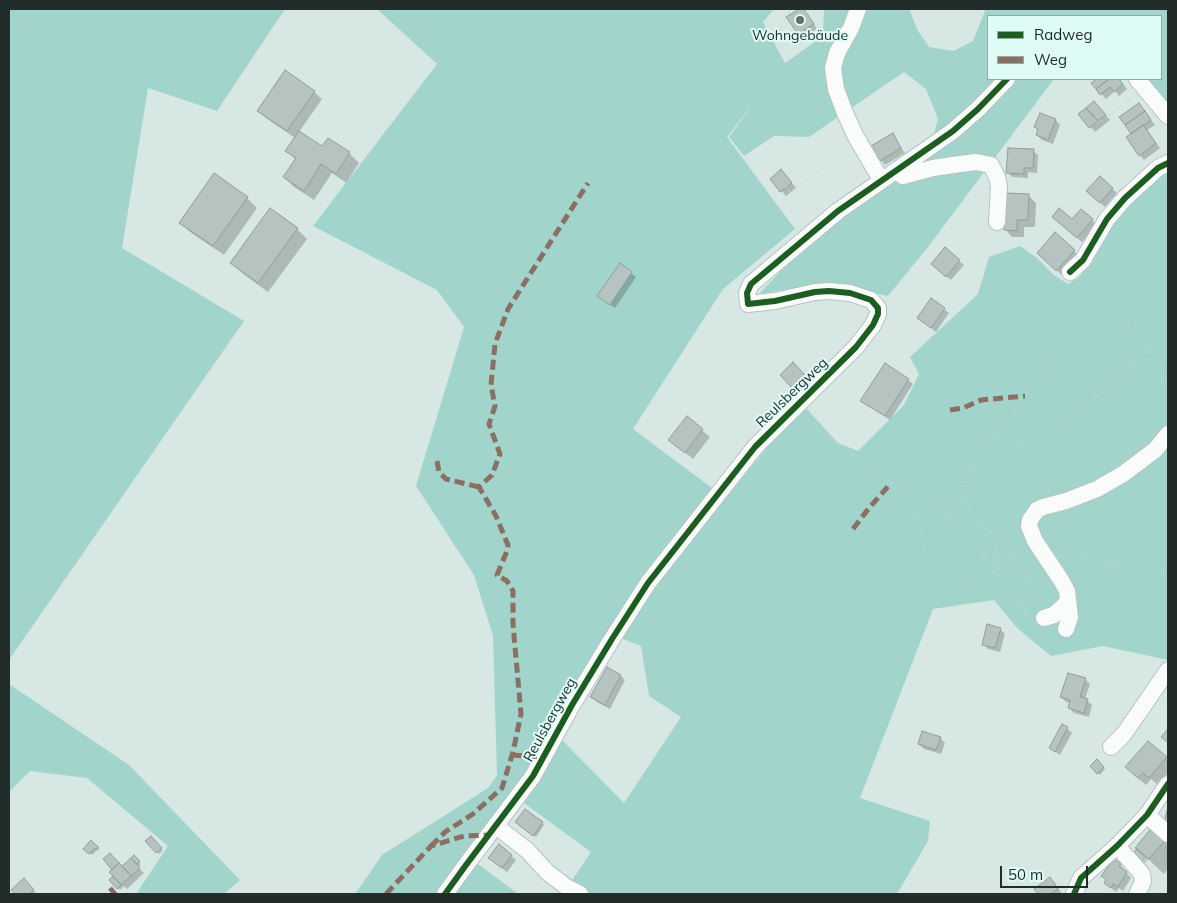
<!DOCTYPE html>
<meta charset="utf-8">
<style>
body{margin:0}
#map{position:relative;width:1177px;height:903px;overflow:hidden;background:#d7e8e4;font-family:Mulish,sans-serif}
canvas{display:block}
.frame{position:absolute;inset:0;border:10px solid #222d2b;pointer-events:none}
.legend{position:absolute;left:987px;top:15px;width:175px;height:65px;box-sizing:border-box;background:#defbf5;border:1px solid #93a9a4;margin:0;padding:6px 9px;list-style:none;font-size:15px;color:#222d2b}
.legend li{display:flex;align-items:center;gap:10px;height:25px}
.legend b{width:25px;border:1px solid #93a9a4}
.scale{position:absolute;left:1000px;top:866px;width:88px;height:22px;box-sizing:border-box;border:2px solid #222d2b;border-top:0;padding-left:6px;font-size:15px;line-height:18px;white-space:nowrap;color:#222d2b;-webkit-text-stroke:4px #defbf5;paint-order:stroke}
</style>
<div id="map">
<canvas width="1177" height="903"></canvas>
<div class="frame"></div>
<ul class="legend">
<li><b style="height:6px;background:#1b5e20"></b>Radweg</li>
<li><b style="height:6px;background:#8d6e63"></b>Weg</li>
</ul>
<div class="scale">50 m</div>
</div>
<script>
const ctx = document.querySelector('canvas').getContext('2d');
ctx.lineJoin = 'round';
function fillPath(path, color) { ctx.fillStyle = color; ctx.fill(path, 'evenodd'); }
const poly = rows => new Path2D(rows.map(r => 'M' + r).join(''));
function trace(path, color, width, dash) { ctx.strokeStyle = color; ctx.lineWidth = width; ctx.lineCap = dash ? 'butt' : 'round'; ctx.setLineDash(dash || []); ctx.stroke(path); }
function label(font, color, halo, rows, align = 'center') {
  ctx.font = font + ' Mulish,sans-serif'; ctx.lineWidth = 4; ctx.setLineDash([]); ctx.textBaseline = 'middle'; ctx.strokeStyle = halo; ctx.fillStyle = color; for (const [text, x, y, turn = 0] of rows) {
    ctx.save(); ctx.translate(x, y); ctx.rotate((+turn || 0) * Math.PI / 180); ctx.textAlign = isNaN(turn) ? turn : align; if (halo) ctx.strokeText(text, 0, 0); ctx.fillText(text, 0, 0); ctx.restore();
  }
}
fillPath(poly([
 [9,9,285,9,217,111,148,88,122,248,244,321,9,660],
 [377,9,774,9,763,22,785,63,823,36,824,9,910,9,910,11,918,31,929,47,954,51,973,41,985,11,983,9,1168,9,1168,110,1145,79,1161,79,1161,16,988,16,988,79,1054,79,928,247,888,296,826,283,759,294,788,263,857,206,927,160,938,119,926,89,904,72,809,137,774,136,744,156,729,137,753,104,727,137,795,229,723,289,633,429,712,488,636,589,535,767,440,894,355,894,382,855,488,788,497,775,493,636,474,575,416,486,464,327,437,290,313,226,437,64],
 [1168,165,1168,660,1103,646,1051,656,1017,628,994,600,933,609,860,798,930,821,928,841,897,894,563,894,591,852,521,801,560,738,624,803,681,717,649,696,641,646,618,637,653,586,778,434,806,408,838,443,858,451,904,405,919,374,910,357,978,294,989,257,1020,246,1036,257,1054,275,1068,284,1079,277,1095,255,1128,201],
 [9,684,129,765,240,880,224,894,136,894,168,846,87,778,30,771,9,792],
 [474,861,517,893,528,894,451,894]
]), '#a1d5cb');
fillPath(poly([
 [801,9,807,13,817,29,803,38,788,18],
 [1099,79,1119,79,1127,89,1119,96,1115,91,1106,99,1093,84],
 [314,92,322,99,299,132,322,148,349,153,359,163,346,183,332,173,314,200,294,187,284,177,296,160,287,151,295,138,266,118,259,111],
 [1139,104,1155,125,1147,130,1160,148,1144,160,1140,155,1133,134],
 [1099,107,1110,120,1095,132,1080,114],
 [1040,114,1056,120,1060,125,1053,144,1042,140,1037,135,1039,131,1035,127],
 [892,135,905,153,885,165,881,160],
 [1033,151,1038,155,1037,173,1028,172,1028,178,1012,177,1008,172],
 [786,176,796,188,786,196,771,179],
 [1100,178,1117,193,1105,207,1093,196],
 [1029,196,1036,203,1035,227,1024,227,1024,237,1012,237,1005,229],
 [247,198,257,208,224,255,190,232,180,222],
 [1081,210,1097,225,1082,242,1058,221,1072,220],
 [297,229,307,239,268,292,242,273,232,263],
 [1074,251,1082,258,1064,277,1046,260],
 [959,261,964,265,951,280,937,269],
 [621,265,636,277,615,308,604,301],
 [932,299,949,313,936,332,918,318],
 [793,364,809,380,797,392,782,375],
 [908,380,913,384,890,420,862,401],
 [687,418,710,437,693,459,670,440],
 [1000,629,1005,634,1000,652,988,649,983,644],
 [621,676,625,680,610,709,597,702,592,697],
 [1085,679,1090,684,1085,699,1092,705,1089,717,1074,713,1069,708,1071,703,1066,702,1061,697],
 [1067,728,1072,733,1060,755,1050,748],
 [940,738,945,743,941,754,924,749,919,744],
 [1148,742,1168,760,1168,772,1158,785,1151,779,1146,785,1134,775],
 [1097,761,1105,769,1100,775,1091,766],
 [525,810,544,825,536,837,518,824],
 [1154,828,1168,841,1168,869,1164,874,1148,859,1144,864,1143,863,1147,858,1145,857,1134,854],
 [150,838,163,851,159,854,147,841],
 [91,842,100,850,98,849,92,855,85,849],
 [511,856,516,860,507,872,495,863],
 [134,857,141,864,138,867,144,873,127,889,124,886,120,890,110,880],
 [1120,865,1131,878,1123,891,1119,888,1116,892,1110,887,1107,880,1103,876],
 [1050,879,1055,883,1062,894,1039,894,1036,890],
 [24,880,37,894,17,894,13,890]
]), '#0003');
const building = poly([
 [799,9,804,9,814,24,798,34,786,17,799,9],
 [285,70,315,91,287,131,257,111,285,70],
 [1097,79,1109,79,1096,89,1091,83,1097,79],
 [1109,79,1119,79,1123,84,1114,92,1110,87,1100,95,1096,89,1109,79],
 [1094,101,1106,115,1098,121,1086,108,1094,101],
 [1139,103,1145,111,1125,125,1119,117,1139,103],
 [1086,108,1098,121,1089,128,1078,114,1086,108],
 [1145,111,1151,120,1131,134,1125,125,1145,111],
 [1040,113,1056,119,1048,140,1036,135,1038,129,1034,127,1040,113],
 [1143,125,1156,143,1139,156,1126,137,1143,125],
 [299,131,322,146,328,138,350,152,336,174,321,164,304,191,283,177,296,158,285,151,299,131],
 [893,133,901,148,880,161,871,146,893,133],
 [1008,148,1034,149,1033,168,1024,168,1024,174,1006,173,1008,148],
 [781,169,792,183,780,192,770,179,781,169],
 [214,173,248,197,213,246,179,223,214,173],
 [1100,176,1113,188,1100,203,1086,191,1100,176],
 [1006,193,1029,194,1028,220,1017,220,1017,231,1004,230,1006,193],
 [270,208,298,228,258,283,230,263,270,208],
 [1059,208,1072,219,1081,209,1093,219,1077,238,1052,217,1059,208],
 [1055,232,1075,250,1056,271,1037,253,1055,232],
 [945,247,960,260,946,277,931,264,945,247],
 [620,263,632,272,610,305,597,296,620,263],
 [931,298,945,308,931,328,917,318,931,298],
 [793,362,805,375,792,388,780,375,793,362],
 [885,363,909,379,885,416,860,401,885,363],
 [687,416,703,429,685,453,668,440,687,416],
 [987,624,1001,628,995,648,982,645,987,624],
 [607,667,621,675,605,705,590,697,607,667],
 [1068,673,1086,678,1080,697,1088,699,1084,713,1068,708,1070,700,1060,697,1068,673],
 [1062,724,1068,727,1055,752,1049,748,1062,724],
 [1168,729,1168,743,1161,737,1168,729],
 [922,731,941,737,936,750,918,744,922,731],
 [1148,741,1167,757,1149,778,1143,773,1138,778,1125,767,1148,741],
 [1097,759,1104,767,1097,774,1090,766,1097,759],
 [525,809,543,822,533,836,515,822,525,809],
 [1167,811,1168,811,1168,823,1164,822,1167,811],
 [1153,826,1167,838,1149,859,1135,848,1153,826],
 [151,836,162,848,156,853,145,841,151,836],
 [91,840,99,848,97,850,95,848,89,854,83,849,91,840],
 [499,844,512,855,502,868,488,858,499,844],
 [1137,849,1146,857,1141,863,1132,854,1137,849],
 [110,853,119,863,112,870,103,859,110,853],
 [134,855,140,861,137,864,131,858,134,855],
 [131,858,140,868,131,876,122,866,131,858],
 [1114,859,1121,864,1119,866,1127,872,1118,887,1113,884,1111,888,1104,883,1106,879,1101,876,1114,859],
 [119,863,131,876,121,885,109,872,119,863],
 [113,876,121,885,117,889,109,880,113,876],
 [1050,877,1058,889,1050,894,1038,894,1034,889,1050,877],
 [24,878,34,890,29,894,15,894,11,890,24,878]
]);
fillPath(building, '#b7c3c0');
trace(building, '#909d9a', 1);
const minor = poly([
 [858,9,851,28,837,53,833,68,836,89,845,113,855,135,881,180],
 [1137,79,1168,116],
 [897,171,903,176,933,168,953,165,976,162,991,165,997,177,999,186,997,222],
 [1070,272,1083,260,1107,219,1125,198,1158,168,1168,163],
 [1044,618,1054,615,1067,603],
 [1066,629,1070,617,1067,591,1061,580,1035,541,1029,526,1030,520,1037,510,1043,507,1066,501,1097,489,1123,474,1155,450,1168,434],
 [1111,747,1124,734,1168,670],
 [1147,815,1168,834],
 [496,826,528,851,547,872,568,888,580,894],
 [1117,846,1142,874,1143,882,1137,894],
 [445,894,466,865,533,776,572,705,612,639,648,583,755,447,856,347,873,325,878,314,878,308,871,300,850,293,829,291,815,292,775,301,748,304,747,293,751,284,838,211,953,131,978,109,1007,79],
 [1074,894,1081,878,1117,846,1147,815,1168,784]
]);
trace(minor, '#b6c3c1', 18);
trace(poly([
 [793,9,783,17,788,25,781,29,792,44,797,44,818,31,828,36],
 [806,13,810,10,809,9],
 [1098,121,1099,123,1133,97],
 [786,187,790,192,818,171],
 [804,417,812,424,891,483,897,493,912,507,918,518,931,581,936,589,956,591,974,586,998,569,999,560,996,540],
 [968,472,969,462,985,444,999,432,1056,352,1075,319,1083,315,1093,314,1123,320,1143,341,1159,364,1168,381],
 [891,483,903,480,913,482,923,487,934,498,957,531,998,569,1009,581,1024,610,1030,616],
 [950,521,952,515,965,496],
 [1057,547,1092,560,1128,569,1157,571,1168,570],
 [1045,603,1014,556,976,519,968,509,965,483,968,474,979,466,1069,421,1086,408,1135,361,1149,350]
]), '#cdd1d0', 2, [1, 4]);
trace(minor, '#f9fcfb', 16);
trace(poly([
 [950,410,963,408,981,400,1025,396],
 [437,461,439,472,446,479,479,487],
 [853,529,869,508,891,483],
 [512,755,543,757],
 [431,846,445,832,473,814,502,788,513,752,521,714,513,624,513,591,507,581,497,575,507,551,508,545,496,516,479,487,492,475,500,454,489,424,495,406,491,385,495,344,508,309,588,183],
 [110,888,115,894],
 [386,894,431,846,464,836,489,835]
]), '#8d6e63', 5, [10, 5]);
trace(poly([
 [1070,272,1083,260,1107,219,1125,198,1158,168,1168,163],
 [445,894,466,865,533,776,572,705,612,639,648,583,755,447,856,347,873,325,878,314,878,308,871,300,850,293,829,291,815,292,775,301,748,304,747,293,751,284,838,211,953,131,978,109,1007,79],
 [1074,894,1081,878,1117,846,1147,815,1168,784]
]), '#1b5e20', 6);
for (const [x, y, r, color] of [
 [800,20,5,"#616e6c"]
]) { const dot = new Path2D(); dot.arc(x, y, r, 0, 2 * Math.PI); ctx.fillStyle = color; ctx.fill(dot); trace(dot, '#defbf5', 2); }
label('14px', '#222d2b', '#defbf5', [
 ["Wohngebäude",800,36]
]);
label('14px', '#222d2b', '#defbf5', [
 ["Reulsbergweg",792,393,-44],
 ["Reulsbergweg",550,720,-61]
]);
</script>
